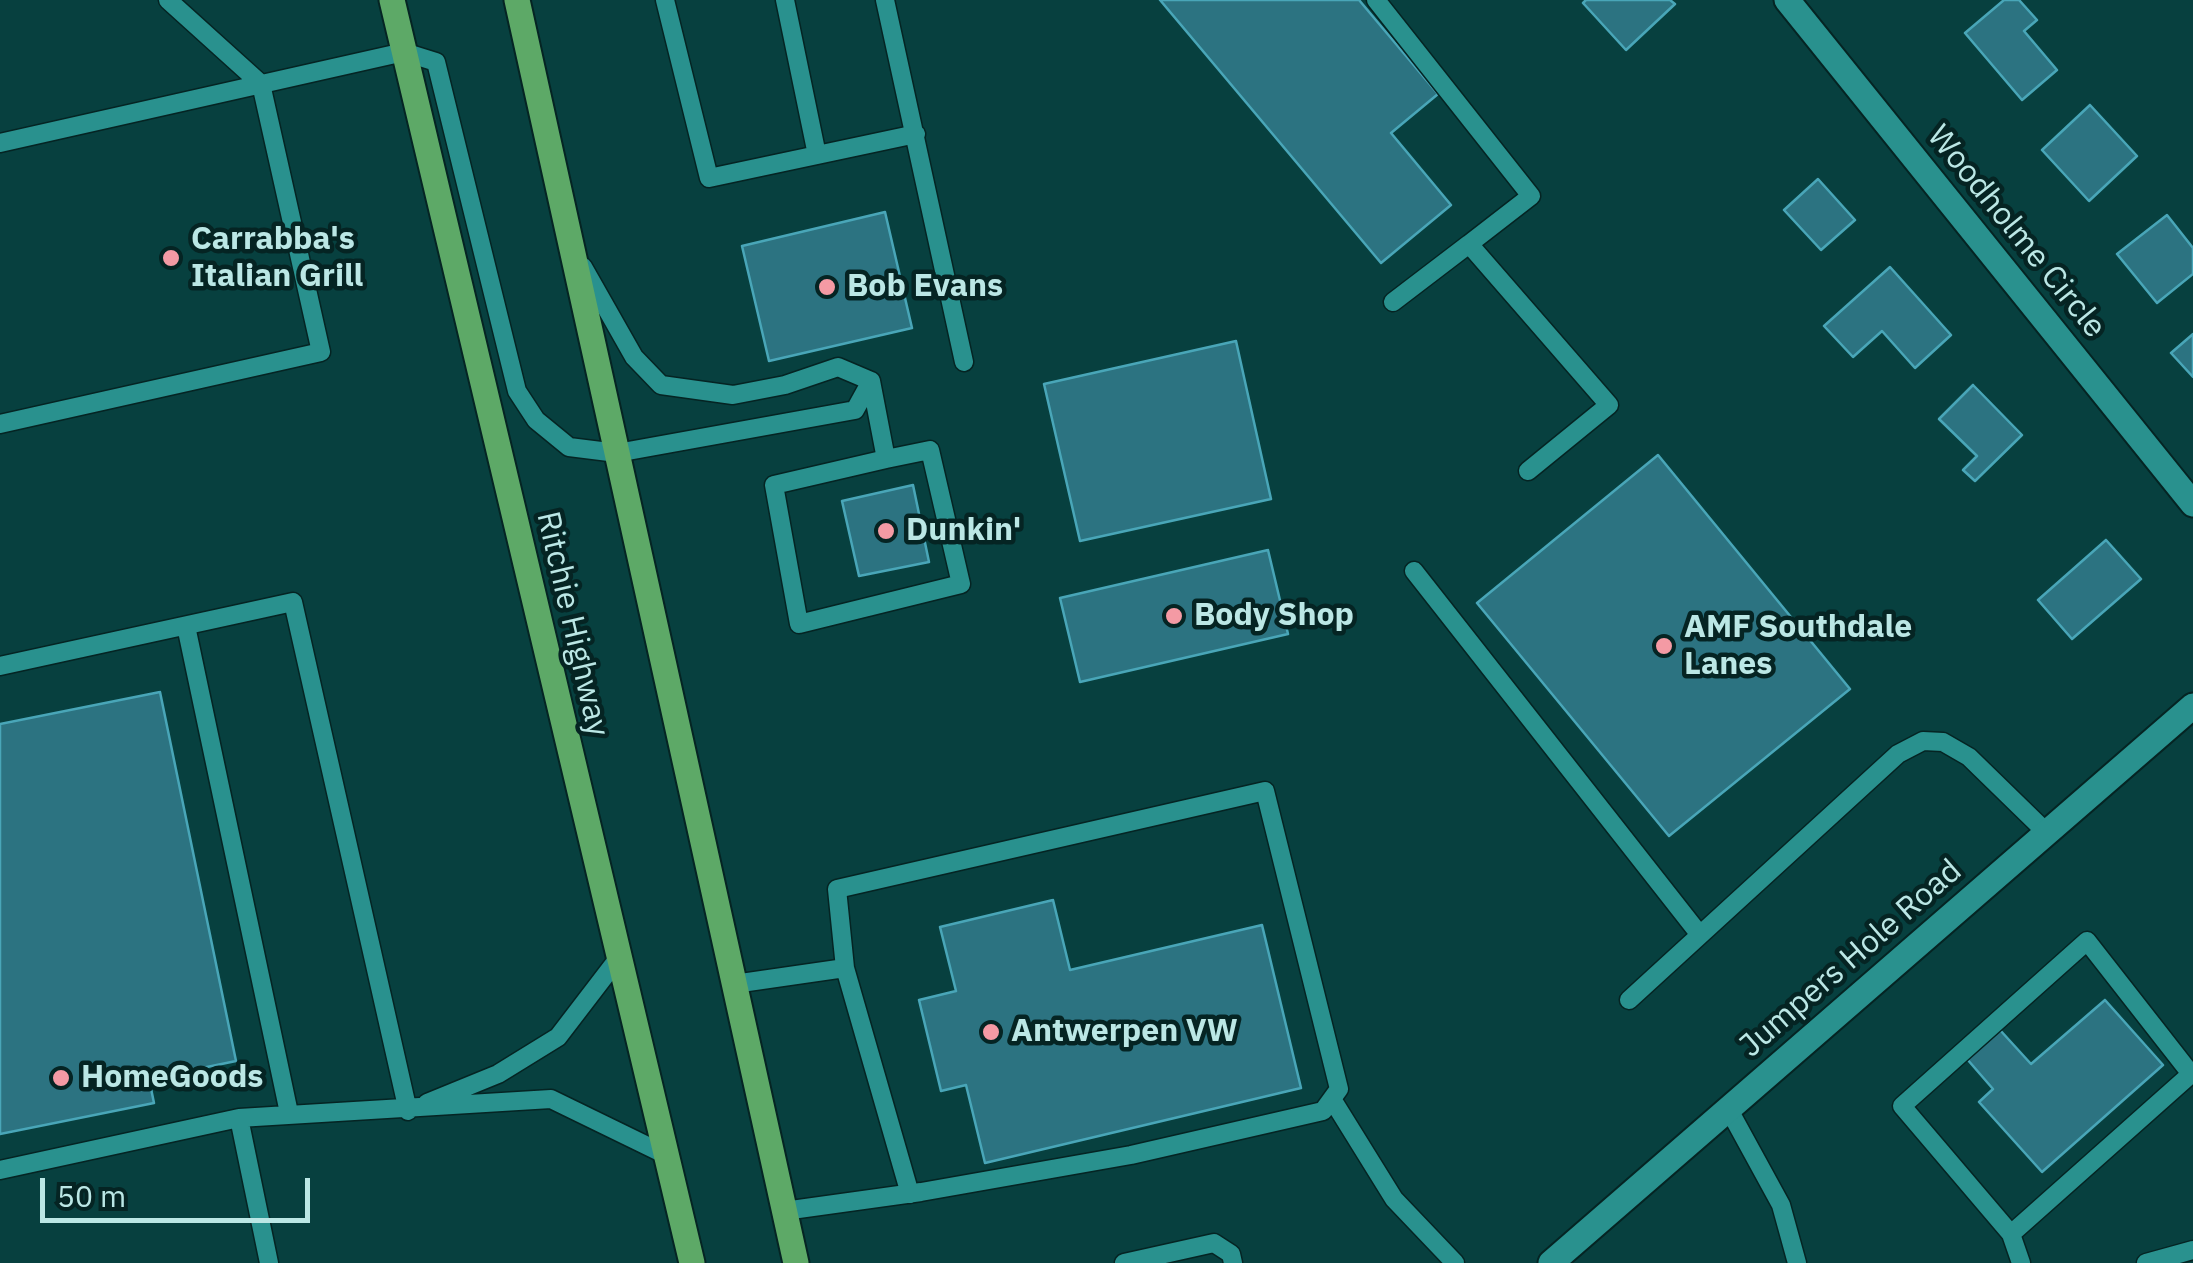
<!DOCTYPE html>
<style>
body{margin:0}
#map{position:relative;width:2193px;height:1263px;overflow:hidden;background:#07403f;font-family:"IBM Plex Sans",sans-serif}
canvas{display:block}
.scale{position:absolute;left:40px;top:1178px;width:270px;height:45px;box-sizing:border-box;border:5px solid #bbe7e5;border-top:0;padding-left:12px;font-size:30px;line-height:35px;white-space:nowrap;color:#bbe7e5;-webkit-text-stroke:8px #052423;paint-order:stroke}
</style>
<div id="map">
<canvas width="2193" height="1263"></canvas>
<div class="scale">50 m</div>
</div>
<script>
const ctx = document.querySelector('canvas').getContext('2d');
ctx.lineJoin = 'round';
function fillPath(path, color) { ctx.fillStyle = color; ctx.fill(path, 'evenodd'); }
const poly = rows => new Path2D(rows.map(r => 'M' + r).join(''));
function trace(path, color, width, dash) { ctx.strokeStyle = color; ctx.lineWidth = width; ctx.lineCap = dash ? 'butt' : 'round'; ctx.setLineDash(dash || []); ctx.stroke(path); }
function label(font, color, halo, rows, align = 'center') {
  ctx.font = font + ' "IBM Plex Sans",sans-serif'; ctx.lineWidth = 9; ctx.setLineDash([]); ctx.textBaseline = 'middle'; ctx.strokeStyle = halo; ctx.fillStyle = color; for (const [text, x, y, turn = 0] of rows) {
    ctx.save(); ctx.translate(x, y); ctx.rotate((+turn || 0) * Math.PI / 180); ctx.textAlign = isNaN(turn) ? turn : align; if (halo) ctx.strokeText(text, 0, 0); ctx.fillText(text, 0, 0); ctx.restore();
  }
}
const building = poly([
 [1160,0,1359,0,1438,94,1391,133,1451,205,1381,263,1160,0],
 [1586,0,1670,0,1675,4,1626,50,1583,3,1586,0],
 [2004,0,2019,0,2037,20,2024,31,2057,70,2022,100,1965,33,2004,0],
 [2090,105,2137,156,2089,201,2042,150,2090,105],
 [1818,179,1855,220,1821,250,1784,210,1818,179],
 [885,212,912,328,769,361,742,246,885,212],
 [2167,215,2193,248,2193,274,2157,303,2117,254,2167,215],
 [1890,267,1951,335,1915,368,1882,331,1853,357,1824,326,1890,267],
 [2193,334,2193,377,2171,353,2193,334],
 [1236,341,1271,499,1080,541,1044,384,1236,341],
 [1973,385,2022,435,1975,481,1963,470,1977,456,1939,419,1973,385],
 [1658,455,1850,689,1669,836,1477,603,1658,455],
 [913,485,929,562,859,576,842,501,913,485],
 [2106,540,2141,579,2072,639,2038,600,2106,540],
 [1268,550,1288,634,1080,682,1060,598,1268,550],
 [160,692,236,1061,149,1079,154,1103,0,1134,0,724,160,692],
 [1053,900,1070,970,1262,925,1301,1088,985,1163,966,1085,941,1091,919,1000,956,991,940,927,1053,900],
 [2105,1000,2163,1065,2042,1172,1979,1102,1993,1089,1967,1059,2000,1030,2031,1064,2105,1000]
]);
fillPath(building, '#2c7381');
trace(building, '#49a6b8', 2.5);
const service = poly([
 [665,0,709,178,916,134],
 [785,0,817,155],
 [885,0,964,362],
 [1376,0,1531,196,1469,244],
 [0,143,404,52,436,62,517,391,536,420,569,447,617,453,855,410,871,381],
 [583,267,634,357,661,385,733,395,785,385,838,367,871,381],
 [1393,302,1469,244,1609,405,1528,471],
 [871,381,886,459,774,485,799,624,961,584,930,450,886,459],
 [0,424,321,352,261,84,168,0],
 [1414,571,1700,935],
 [186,626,289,1113],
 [0,666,293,602,408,1111],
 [845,968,910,1194],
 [734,984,845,968,837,889,1265,791,1339,1089,1323,1111,1131,1155,921,1192,784,1211],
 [1629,1000,1898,754,1923,741,1943,742,1969,757,2047,833],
 [1332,1099,1394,1199,1455,1263],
 [427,1103,498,1074,558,1037,617,960],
 [1728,1108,1781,1205,1797,1263],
 [239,1118,269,1263],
 [0,1170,239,1118,551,1099,666,1155],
 [2011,1234,1902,1106,2087,941,2191,1074,2011,1234,2021,1263],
 [1124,1263,1214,1243,1231,1254,1233,1263],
 [2146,1263,2193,1250]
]);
const minor = poly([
 [1787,0,2193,504]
]);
const secondary = poly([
 [1551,1263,2193,706]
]);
const primary = poly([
 [392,0,692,1263],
 [517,0,796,1263]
]);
trace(service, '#052423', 21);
trace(minor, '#052423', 29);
trace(secondary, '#052423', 29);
trace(primary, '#052423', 29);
trace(service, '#29918e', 18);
trace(minor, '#29918e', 25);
trace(secondary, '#29918e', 25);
trace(primary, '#5da967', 25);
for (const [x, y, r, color] of [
 [171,258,10,"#f49aa4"],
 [827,287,10,"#f49aa4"],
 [886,531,10,"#f49aa4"],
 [1174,616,10,"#f49aa4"],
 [1664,646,10,"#f49aa4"],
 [991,1032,10,"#f49aa4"],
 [61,1078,10,"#f49aa4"]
]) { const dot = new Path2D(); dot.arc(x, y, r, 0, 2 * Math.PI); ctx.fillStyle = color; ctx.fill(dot); trace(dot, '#052423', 4); }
label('32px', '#bbe7e5', '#052423', [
 ["Woodholme Circle",2016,232,51],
 ["Ritchie Highway",572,624,77],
 ["Jumpers Hole Road",1851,959,-41]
]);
label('bold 32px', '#bbe7e5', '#052423', [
 ["Carrabba's",191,240],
 ["Italian Grill",191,277],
 ["Bob Evans",847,287],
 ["Dunkin'",906,531],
 ["Body Shop",1194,616],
 ["AMF Southdale",1684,628],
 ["Lanes",1684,665],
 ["Antwerpen VW",1011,1032],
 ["HomeGoods",81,1078]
], 'left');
</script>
